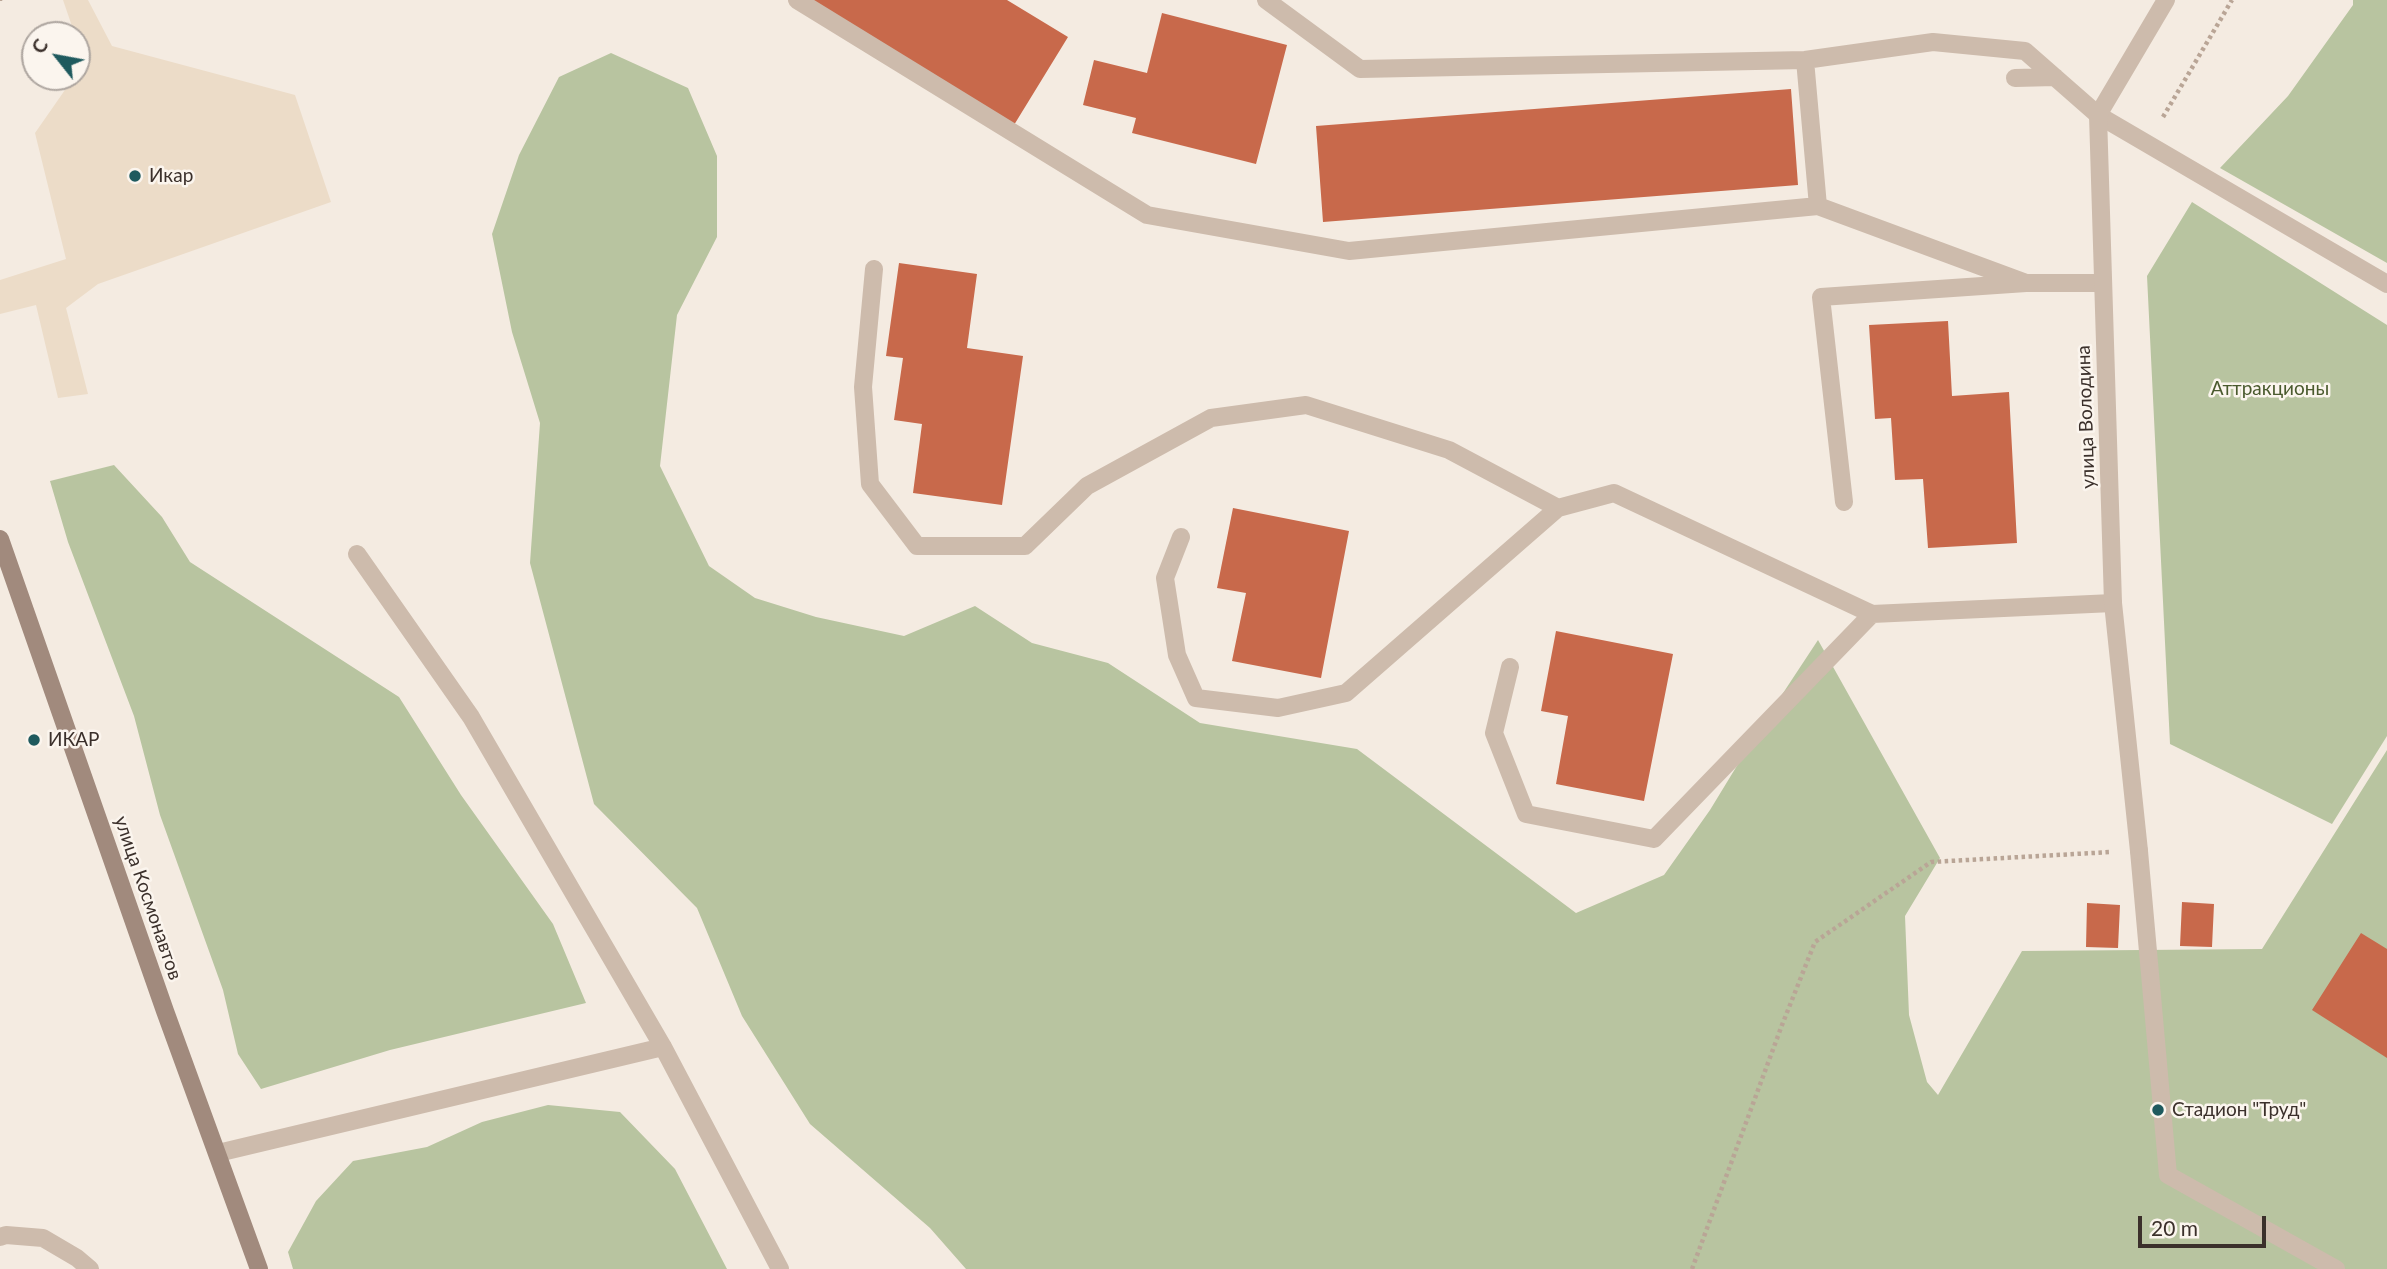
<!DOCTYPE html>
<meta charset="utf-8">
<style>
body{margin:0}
#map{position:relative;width:2387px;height:1269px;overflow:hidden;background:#f4ebe1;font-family:Lato,sans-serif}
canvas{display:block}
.north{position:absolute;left:21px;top:21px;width:70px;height:70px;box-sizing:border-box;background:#fbf5ee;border:2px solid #aea6a0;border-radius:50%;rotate:301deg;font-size:19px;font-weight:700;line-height:28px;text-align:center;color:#3b302b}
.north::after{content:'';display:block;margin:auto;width:24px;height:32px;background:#1f5a5e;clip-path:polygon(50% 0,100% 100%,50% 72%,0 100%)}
.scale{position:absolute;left:2138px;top:1216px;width:128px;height:32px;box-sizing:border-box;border:4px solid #3b302b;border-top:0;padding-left:9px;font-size:21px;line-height:24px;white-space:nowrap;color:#3b302b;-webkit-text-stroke:5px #fbf5ee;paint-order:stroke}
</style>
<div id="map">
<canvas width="2387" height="1269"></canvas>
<div class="north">С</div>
<div class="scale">20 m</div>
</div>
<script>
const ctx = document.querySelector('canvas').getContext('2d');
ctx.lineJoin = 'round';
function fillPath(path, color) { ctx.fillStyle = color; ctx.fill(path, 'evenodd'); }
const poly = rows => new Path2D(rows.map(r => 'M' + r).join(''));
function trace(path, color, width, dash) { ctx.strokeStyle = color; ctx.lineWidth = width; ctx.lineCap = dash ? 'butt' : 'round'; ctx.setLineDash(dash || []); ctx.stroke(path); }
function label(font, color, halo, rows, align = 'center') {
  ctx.font = font + ' Lato,sans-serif'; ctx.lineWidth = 5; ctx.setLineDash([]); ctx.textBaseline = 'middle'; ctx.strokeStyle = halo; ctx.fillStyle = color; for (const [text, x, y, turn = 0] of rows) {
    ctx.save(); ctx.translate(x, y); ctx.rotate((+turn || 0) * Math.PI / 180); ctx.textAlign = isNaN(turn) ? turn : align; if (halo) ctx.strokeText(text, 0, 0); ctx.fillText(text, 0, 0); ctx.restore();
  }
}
fillPath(poly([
 [2353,0,2387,0,2387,263,2220,168,2288,96,2353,5],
 [611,53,688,88,717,156,717,237,677,315,660,466,709,566,755,598,816,617,904,636,975,606,1032,643,1108,663,1200,723,1357,749,1576,913,1664,875,1710,810,1760,728,1818,640,1940,858,1905,916,1909,1015,1927,1082,1938,1095,2022,951,2262,949,2387,750,2387,1269,966,1269,930,1228,810,1124,742,1016,697,908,594,804,530,563,540,423,512,332,492,234,519,155,559,77],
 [2192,202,2387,325,2387,736,2332,824,2170,744,2147,276],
 [114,465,162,517,190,562,399,697,461,795,553,924,586,1003,390,1050,261,1089,238,1054,223,990,160,815,134,716,68,542,50,481],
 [548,1105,620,1112,675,1169,727,1269,293,1269,288,1252,316,1201,353,1161,427,1147,482,1122]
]), '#b8c4a0');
fillPath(poly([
 [63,0,88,0,112,46,295,95,331,202,98,284,66,308,88,394,58,398,36,305,0,314,0,280,66,259,35,133,74,77,77,77,77,73,84,63,77,35,75,35]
]), '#ecdcc8');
fillPath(poly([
 [808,0,1007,0,1068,37,1014,125],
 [1162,13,1287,45,1256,164,1132,133,1136,118,1083,105,1094,60,1147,73],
 [1791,89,1798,185,1323,222,1316,126],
 [899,263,977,274,967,348,1023,356,1002,505,913,493,922,424,894,420,903,358,886,356],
 [1948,321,1952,396,2009,392,2017,543,1928,548,1923,479,1895,480,1891,418,1875,419,1869,325],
 [1233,508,1349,531,1321,678,1232,661,1246,593,1217,588],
 [1556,631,1673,654,1644,801,1556,784,1568,716,1541,711],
 [2182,902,2214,904,2212,947,2180,946],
 [2087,903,2120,905,2118,948,2086,947],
 [2361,933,2387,949,2387,1058,2312,1010]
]), '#c8694b');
trace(poly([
 [0,1,0,0],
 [2163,117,2232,0],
 [1692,1269,1782,1025,1815,942,1931,862,2111,852]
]), '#b9a596', 4.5, [3.5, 3.5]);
trace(poly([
 [797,0,1147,215,1349,251,1818,206,2026,283],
 [1266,0,1360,69,1805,60,1933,42,2025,51,2098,115,2387,284],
 [1805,60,1818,206],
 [2015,78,2055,77],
 [874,269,863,387,870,484,917,546,1025,546,1087,486,1211,418,1306,405,1449,450,1558,508],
 [1844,502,1821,297,2026,283,2103,283],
 [1181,537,1165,578,1177,655,1196,698,1278,708,1346,693,1558,508,1614,493,1872,614],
 [1510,667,1494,733,1526,814,1654,839,1872,614,2113,603],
 [2139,851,2168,1175,2336,1269],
 [0,1237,6,1235,43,1238,77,1258,90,1269]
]), '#cdbbac', 18);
trace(poly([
 [357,554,471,717,663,1047,780,1269],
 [2139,851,2113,603,2098,115,2166,0],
 [218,1153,663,1047]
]), '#cdbbac', 18);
trace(poly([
 [0,539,165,1011,259,1269]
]), '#a18a7d', 18);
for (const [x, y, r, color] of [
 [135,176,7,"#1f5a5e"],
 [34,740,7,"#1f5a5e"],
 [2158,1110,7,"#1f5a5e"]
]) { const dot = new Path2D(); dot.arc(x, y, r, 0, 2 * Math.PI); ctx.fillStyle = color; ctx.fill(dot); trace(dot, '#fbf5ee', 2.5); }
label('19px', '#3b302b', '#fbf5ee', [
 ["Икар",149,176],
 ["ИКАР",48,740],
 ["Стадион \"Труд\"",2172,1110]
], 'left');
label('19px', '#4a5a2e', '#fbf5ee', [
 ["Аттракционы",2270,389]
]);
label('19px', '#3b302b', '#fbf5ee', [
 ["улица Володина",2086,417,-92],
 ["улица Космонавтов",148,898,71]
]);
</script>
